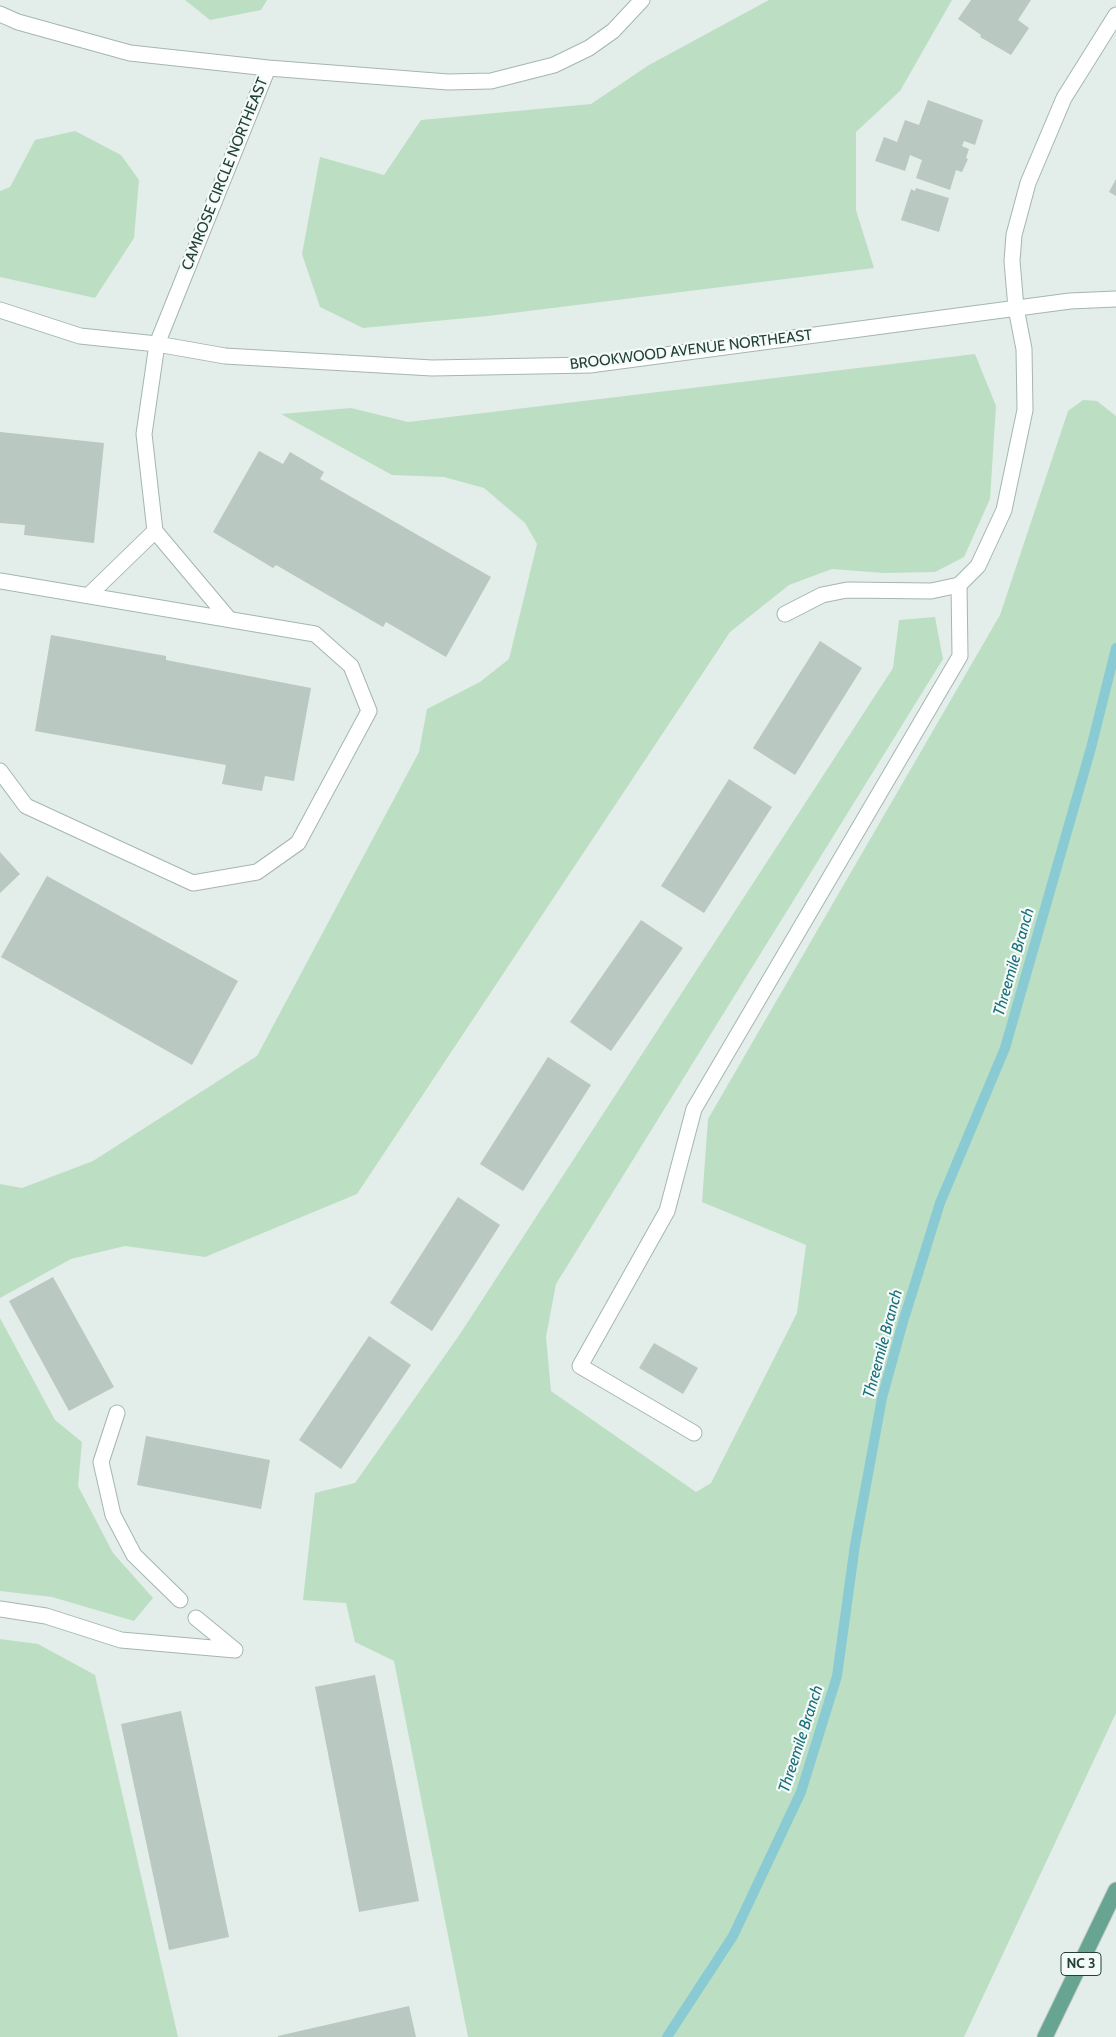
<!DOCTYPE html>
<style>
body{margin:0}
canvas{display:block;background:#e3ede9}
</style>
<canvas width="1116" height="2037"></canvas>
<script>
const ctx = document.querySelector('canvas').getContext('2d');
ctx.lineJoin = 'round';
function fillPath(path, color) { ctx.fillStyle = color; ctx.fill(path, 'evenodd'); }
const poly = rows => new Path2D(rows.map(r => 'M' + r).join(''));
function trace(path, color, width, dash) { ctx.strokeStyle = color; ctx.lineWidth = width; ctx.lineCap = dash ? 'butt' : 'round'; ctx.setLineDash(dash || []); ctx.stroke(path); }
function label(font, color, halo, rows, align = 'center') {
  ctx.font = font + ' Cabin,sans-serif'; ctx.lineWidth = 4.5; ctx.setLineDash([]); ctx.textBaseline = 'middle'; ctx.strokeStyle = halo; ctx.fillStyle = color; for (const [text, x, y, turn = 0] of rows) {
    ctx.save(); ctx.translate(x, y); ctx.rotate((+turn || 0) * Math.PI / 180); ctx.textAlign = isNaN(turn) ? turn : align; if (halo) ctx.strokeText(text, 0, 0); ctx.fillText(text, 0, 0); ctx.restore();
  }
}
fillPath(poly([
 [185,0,267,0,261,10,210,20],
 [769,0,952,0,900,91,856,132,856,210,874,268,488,316,363,328,320,307,302,254,320,157,384,175,421,120,591,104,649,65],
 [75,131,121,155,139,180,134,238,95,298,0,277,0,191,10,187,35,140],
 [975,354,996,406,990,499,964,557,935,572,884,573,832,569,789,585,730,632,357,1194,205,1257,125,1246,71,1259,0,1298,0,1184,22,1188,93,1161,257,1056,419,752,427,709,480,682,509,659,537,544,525,523,484,488,444,477,392,475,281,414,351,408,408,422],
 [1083,400,1097,401,1116,416,1116,1713,964,2037,468,2037,394,1661,355,1642,346,1603,303,1600,315,1493,355,1483,460,1334,893,668,899,620,935,617,943,659,556,1284,546,1337,551,1391,696,1492,711,1483,797,1313,806,1245,702,1202,708,1119,1000,615,1068,411],
 [0,1318,55,1420,82,1442,78,1486,113,1553,153,1598,134,1621,52,1597,0,1591],
 [0,1639,38,1644,95,1675,178,2037,0,2037]
]), '#bcdfc4');
trace(poly([
 [667,2037,733,1936,801,1792,837,1676,855,1545,882,1398,903,1322,940,1203,1005,1048,1091,748,1116,648]
]), '#8acbd3', 10);
fillPath(poly([
 [971,0,1031,0,1018,20,1029,28,1011,55,980,37,981,35,958,19],
 [928,100,983,120,975,145,964,141,962,146,969,149,966,158,968,159,962,172,956,170,950,190,916,178,922,160,910,155,905,171,875,161,884,137,897,142,905,120,919,125],
 [1116,179,1116,196,1109,192],
 [916,188,949,198,939,232,901,220,911,189,915,191],
 [0,432,104,443,94,543,24,535,25,525,0,523],
 [259,451,283,464,290,452,324,472,320,479,491,577,446,657,386,622,383,627,276,565,273,568,213,532],
 [51,635,166,656,166,660,311,688,294,781,265,776,262,791,222,784,226,765,35,731],
 [820,641,862,668,795,775,753,748],
 [729,779,772,807,704,913,661,886],
 [0,852,20,874,0,893],
 [47,876,238,981,192,1065,1,957],
 [641,920,683,948,611,1051,570,1022],
 [548,1057,591,1085,523,1191,480,1164],
 [458,1197,500,1225,432,1331,390,1303],
 [53,1277,114,1387,69,1411,9,1301],
 [369,1336,411,1365,341,1469,299,1440],
 [654,1343,698,1368,683,1394,639,1368],
 [146,1436,270,1460,261,1509,137,1485],
 [375,1675,419,1901,359,1912,315,1687],
 [181,1711,229,1937,169,1950,121,1724],
 [409,2006,416,2037,278,2037,278,2036]
]), '#b9c8c1');
const service = poly([
 [694,1433,580,1366,667,1211,694,1109,960,656,959,585]
]);
const minor = poly([
 [0,14,18,22,130,53,268,68,448,82,491,81,554,65,589,48,613,31,642,0],
 [0,310,80,336,157,344,225,356,432,368,590,365,1070,301,1116,299],
 [0,581,315,634,351,666,369,711,298,843,257,872,193,883,26,806,0,771],
 [90,594,155,531],
 [785,614,822,595,847,590,931,591,959,585,978,566,1004,510,1025,410,1024,349,1016,308,1012,261,1014,235,1028,183,1064,98,1116,15],
 [229,619,155,531,144,434,157,344,268,68],
 [117,1413,101,1462,113,1515,134,1555,180,1600],
 [0,1609,46,1616,121,1640,235,1650],
 [196,1618,235,1650]
]);
const primary = poly([
 [1045,2037,1116,1890]
]);
trace(service, '#a5b6b0', 17);
trace(minor, '#a5b6b0', 17);
trace(primary, '#c1cac7', 17);
trace(service, '#fff', 15);
trace(minor, '#fff', 15);
trace(primary, '#67a492', 15);
for (const [x, y, w] of [
 [1081,1964,40]
]) { const box = new Path2D(); box.roundRect(x - w / 2, y - 11.5, w, 23, 4); ctx.fillStyle = '#f4faf7'; ctx.fill(box); trace(box, '#224037', 1); }
label('bold 14px', '#224037', null, [
 ["NC 3",1081,1964]
]);
label('15px', '#224037', '#f4faf7', [
 ["CAMROSE CIRCLE NORTHEAST",225,174,-68],
 ["BROOKWOOD AVENUE NORTHEAST",691,350,-7]
]);
label('italic 16px', '#1b707d', '#f4faf7', [
 ["Threemile Branch",1014,962,-74],
 ["Threemile Branch",883,1344,-75],
 ["Threemile Branch",801,1739,-72]
]);
</script>
